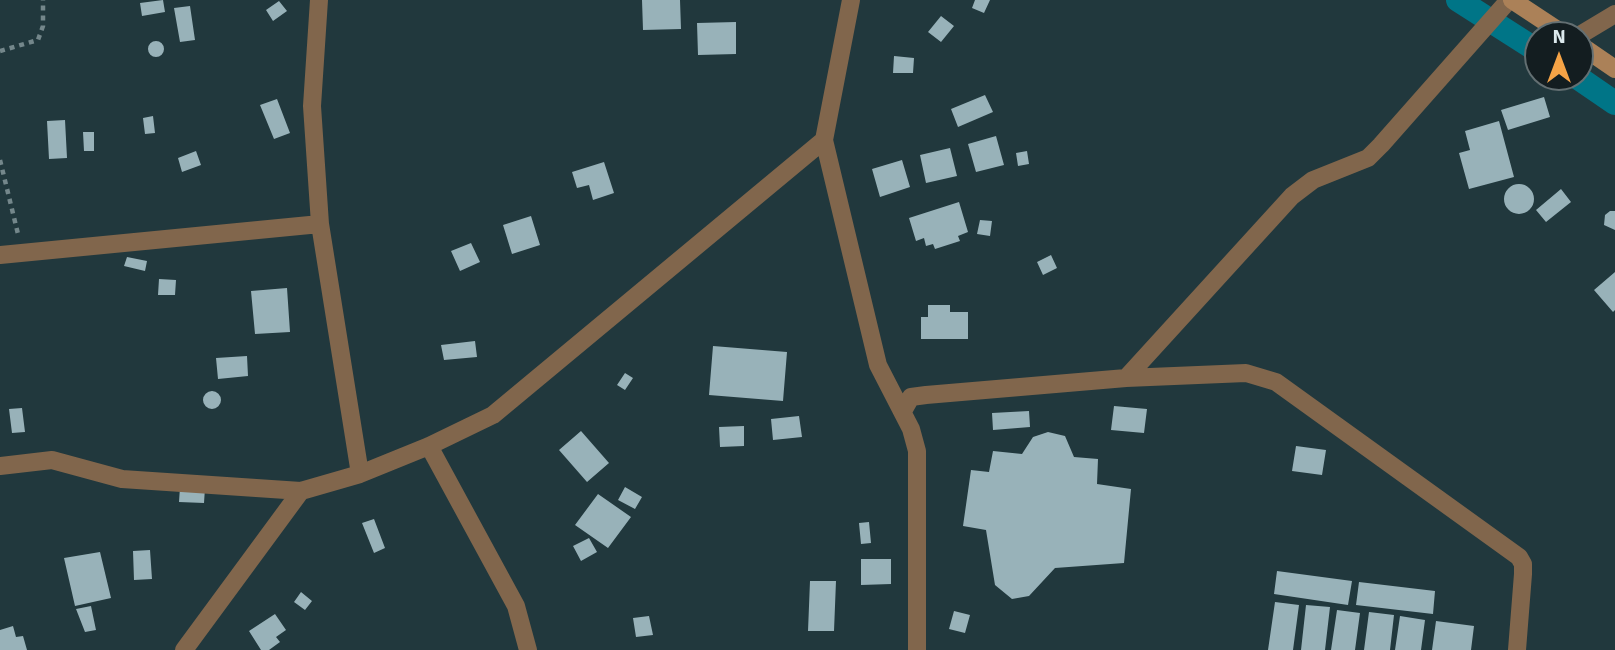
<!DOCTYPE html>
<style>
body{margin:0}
#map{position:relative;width:1615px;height:650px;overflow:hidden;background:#21383d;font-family:Signika,sans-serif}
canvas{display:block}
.north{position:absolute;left:1524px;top:21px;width:70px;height:70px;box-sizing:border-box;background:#131d20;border:2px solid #636f72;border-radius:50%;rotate:0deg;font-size:19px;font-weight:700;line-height:28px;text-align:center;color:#dce9ed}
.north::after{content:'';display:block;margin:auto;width:24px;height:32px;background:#f5a346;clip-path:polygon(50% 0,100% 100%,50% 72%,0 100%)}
</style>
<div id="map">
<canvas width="1615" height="650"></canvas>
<div class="north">N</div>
</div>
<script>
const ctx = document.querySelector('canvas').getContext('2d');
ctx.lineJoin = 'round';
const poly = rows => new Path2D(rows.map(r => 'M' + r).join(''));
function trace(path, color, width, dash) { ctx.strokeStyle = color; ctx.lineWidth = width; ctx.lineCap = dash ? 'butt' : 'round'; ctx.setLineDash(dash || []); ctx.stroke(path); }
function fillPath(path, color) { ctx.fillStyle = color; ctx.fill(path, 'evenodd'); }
trace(poly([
 [1458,0,1538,51],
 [1577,77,1615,103]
]), '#007587', 24);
fillPath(poly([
 [163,0,165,12,142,16,140,3],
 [642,0,680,0,681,29,643,30],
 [975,0,990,0,984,13,972,8],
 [279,1,287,11,273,21,266,10],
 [190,6,195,40,180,42,174,8],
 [941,16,954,26,941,42,928,32],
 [736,22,736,54,698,55,697,23],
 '148 49a8 8 0 1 1 16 0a8 8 0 1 1-16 0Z',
 [894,56,914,58,913,73,893,73],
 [985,95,993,112,958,127,951,109],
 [1544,97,1550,117,1508,130,1501,110],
 [277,99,290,133,274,139,260,105],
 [153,116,155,133,145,134,143,118],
 [65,120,67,158,49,159,47,121],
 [1499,121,1514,177,1469,189,1459,153,1470,150,1465,131],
 [83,132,94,132,94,151,84,151],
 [996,136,1004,165,976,172,968,144],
 [950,148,957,176,926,183,920,155],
 [196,151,201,165,182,172,178,158],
 [1027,151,1029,164,1018,166,1016,153],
 [902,160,910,187,880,197,872,169],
 [604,162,614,193,593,200,589,185,577,188,572,172],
 '1504 199a15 15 0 1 1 30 0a15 15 0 1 1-30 0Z',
 [1561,189,1571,202,1546,222,1536,210],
 [959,202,968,232,958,236,960,241,935,249,933,244,926,246,924,238,916,241,909,218],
 [1610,211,1615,211,1615,230,1604,225,1605,215],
 [531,216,540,245,512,254,503,225],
 [980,220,992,221,990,236,977,234],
 [471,243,480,262,460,271,451,251],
 [1051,255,1057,268,1043,275,1037,262],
 [127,257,147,261,145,271,124,266],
 [1615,272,1615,310,1613,312,1594,290],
 [159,279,176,280,175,295,158,295],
 [287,288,290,332,255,334,251,291],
 [928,305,950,305,950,312,968,312,968,339,921,339,921,317,928,317],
 [475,341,477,357,444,360,441,345],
 [713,346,787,352,783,401,709,395],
 [247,356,248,376,218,379,216,358],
 [625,373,633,378,625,390,617,385],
 '203 400a9 9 0 1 1 18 0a9 9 0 1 1-18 0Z',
 [1114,406,1147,409,1144,433,1111,430],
 [22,408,25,432,12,433,9,409],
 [1029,411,1030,427,993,430,992,413],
 [799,416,802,437,773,440,771,419],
 [744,426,744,446,720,447,719,427],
 [581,431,609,463,587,482,559,450],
 [1048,432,1065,436,1074,457,1098,459,1097,484,1131,489,1124,563,1055,568,1029,596,1012,599,995,585,986,530,963,526,971,470,989,472,993,451,1022,454,1033,437],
 [1296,446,1326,450,1322,475,1292,471],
 [180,487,205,488,204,503,179,502],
 [625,487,642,497,635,509,618,500],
 [598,494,631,517,608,548,575,525],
 [374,519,385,548,374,553,362,523],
 [869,522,871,543,861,544,859,523],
 [589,538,597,552,581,561,573,546],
 [150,550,152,579,134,580,133,551],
 [100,552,111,598,75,606,64,558],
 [861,559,891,559,891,584,861,585],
 [1277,571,1352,581,1348,605,1274,594],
 [810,581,836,581,834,631,808,631],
 [1359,582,1435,591,1433,614,1356,605],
 [301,592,312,601,305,610,294,602],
 [1275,602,1299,605,1293,650,1268,650],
 [1306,605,1330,607,1325,650,1301,650],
 [91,606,96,630,85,632,76,609],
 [1337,610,1360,613,1355,650,1331,650],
 [954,611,970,615,965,633,949,629],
 [1369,612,1394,615,1390,650,1364,650],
 [275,614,286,630,276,637,280,642,269,650,261,650,249,631],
 [649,616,653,635,636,637,633,618],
 [1400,616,1425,620,1421,650,1395,650],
 [1436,621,1474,626,1471,650,1432,650],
 [13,626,16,637,23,636,27,650,0,650,0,630]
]), '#98b2b9');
trace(poly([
 [0,51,38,40,43,26,43,0],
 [0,160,18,234]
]), '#74878b', 4.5, [5, 5]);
trace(poly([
 [851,0,824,140,878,365,911,429,917,451,917,650],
 [1580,35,1615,14],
 [0,255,320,224],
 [1126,378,1246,373,1276,382,1519,557,1523,564,1523,574,1517,650],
 [903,411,911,397,926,395,1126,378,1292,196,1313,180,1368,158,1381,145,1509,0],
 [429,446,516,606,528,650],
 [0,466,52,460,122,479,301,491],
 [360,474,429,446,493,415,824,140],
 [184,650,301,491,360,474,320,224,312,106,319,0]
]), '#81664c', 18);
trace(poly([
 [1512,0,1565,35],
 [1580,45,1615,69]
]), '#ab8158', 18);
</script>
